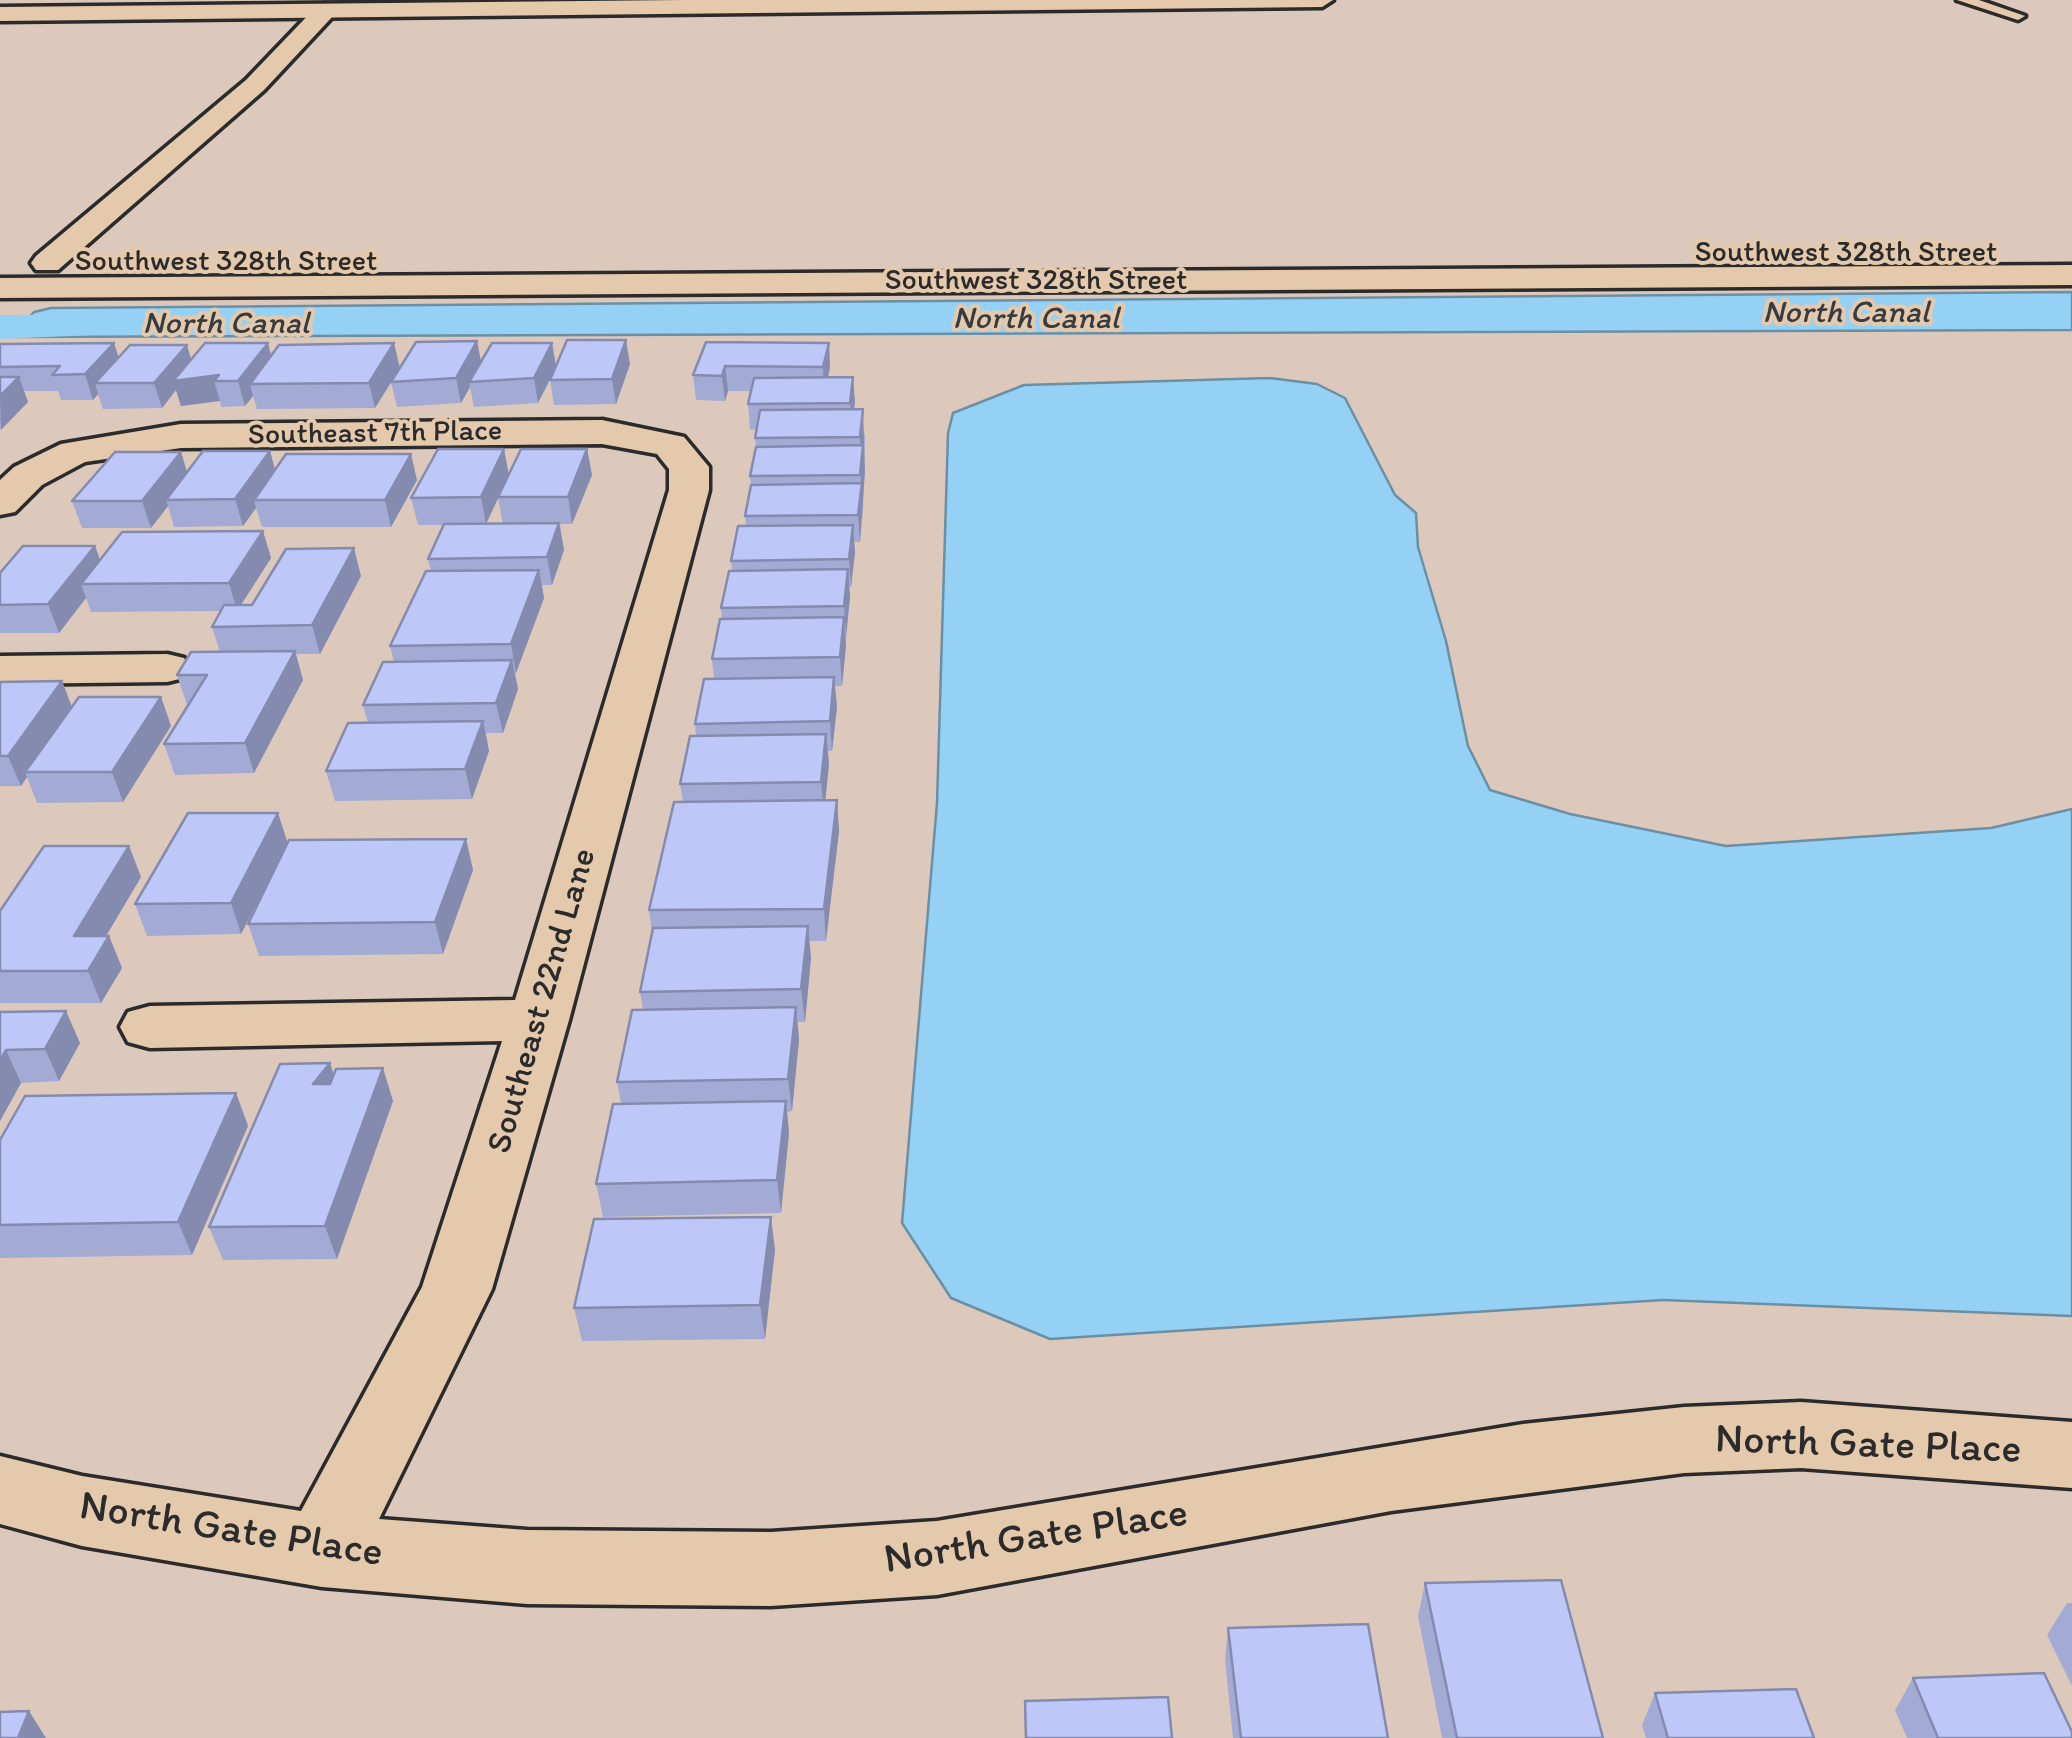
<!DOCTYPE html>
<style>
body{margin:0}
canvas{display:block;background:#ddc9bb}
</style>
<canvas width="2072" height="1738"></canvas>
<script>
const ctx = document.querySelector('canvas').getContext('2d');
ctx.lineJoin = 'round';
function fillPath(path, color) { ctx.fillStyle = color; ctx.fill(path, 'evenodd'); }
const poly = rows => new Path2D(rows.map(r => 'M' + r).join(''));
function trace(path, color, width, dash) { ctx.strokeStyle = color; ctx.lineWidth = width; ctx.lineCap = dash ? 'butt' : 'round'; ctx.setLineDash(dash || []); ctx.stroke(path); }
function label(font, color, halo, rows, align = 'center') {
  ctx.font = font + ' Itim,sans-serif'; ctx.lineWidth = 8; ctx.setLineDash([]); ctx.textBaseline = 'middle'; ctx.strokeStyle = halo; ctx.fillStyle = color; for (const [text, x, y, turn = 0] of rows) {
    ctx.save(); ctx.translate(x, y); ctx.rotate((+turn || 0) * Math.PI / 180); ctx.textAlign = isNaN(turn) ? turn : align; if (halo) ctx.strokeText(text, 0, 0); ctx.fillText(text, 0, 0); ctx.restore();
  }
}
const water = poly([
 [2072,292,2072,330,10,337,34,312,51,308,2072,292],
 [1270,378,1317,384,1345,398,1395,495,1416,513,1418,547,1446,641,1468,746,1490,790,1570,814,1726,846,1991,828,2072,809,2072,1316,1663,1300,1050,1339,951,1298,902,1223,937,803,948,433,953,413,1024,385,1270,378]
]);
fillPath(water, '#95d1f5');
trace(water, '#6b8fa4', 2.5);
fillPath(poly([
 [105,314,119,318,125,326,119,334,0,339,0,315,105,314]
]), '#95d1f5');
const service = poly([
 [1957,0,1979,0,2025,16,2018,20,1957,0]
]);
const minor = poly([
 [325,4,336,11,333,16,264,90,58,270,36,270,31,263,36,256,246,80,317,6,325,4],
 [602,420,684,437,709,467,709,490,569,1020,492,1289,379,1519,527,1530,771,1532,937,1521,1523,1424,1684,1407,1801,1402,2072,1422,2072,1488,1801,1468,1684,1473,1391,1511,937,1595,771,1606,527,1604,322,1587,82,1546,0,1524,0,1456,82,1476,301,1511,422,1287,502,1041,150,1048,128,1042,120,1027,128,1012,150,1006,515,1000,669,490,669,469,657,454,602,444,181,448,85,462,42,485,15,512,0,515,0,480,14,467,61,444,181,424,602,420],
 [167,654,184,658,191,668,184,678,167,682,0,684,0,656,167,654]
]);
const tertiary = poly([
 [682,0,1333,0,1322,7,0,21,0,7,682,0],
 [2072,265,2072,285,0,298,0,278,2072,265]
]);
trace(service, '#2b2b2b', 7);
trace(minor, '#2b2b2b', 7);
trace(tertiary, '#2b2b2b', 7);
fillPath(service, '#e5c9ac');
fillPath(minor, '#e5c9ac');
fillPath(tertiary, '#e5c9ac');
fillPath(poly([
 [706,342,829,343,830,368,828,377,853,377,854,409,865,435,863,510,860,542,854,542,855,552,851,587,849,587,850,597,842,686,835,686,837,707,832,751,828,751,829,764,825,801,837,800,839,831,826,941,809,941,811,958,805,1022,798,1022,799,1040,792,1111,787,1112,789,1133,781,1213,603,1217,596,1184,621,1103,617,1082,643,1010,640,992,652,933,649,910,683,801,680,784,696,736,695,724,714,679,712,659,722,619,721,608,732,571,731,561,746,526,745,516,751,485,750,476,756,450,755,438,756,429,750,430,748,404,751,391,728,391,725,401,696,400,693,375],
 [552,343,556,365,630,364,616,404,554,405,550,380,538,403,474,407,470,387,461,403,397,407,391,382,375,408,257,409,253,396,245,406,221,407,220,401,181,406,176,390,162,408,103,409,98,394,93,400,61,400,58,391,24,391,28,402,0,430,0,344,119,357,191,359,271,355,400,368,481,362],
 [587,449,592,475,572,524,560,524,564,550,552,585,542,585,544,598,516,673,515,673,518,689,503,733,486,733,489,751,472,799,335,801,326,771,368,723,363,705,394,662,390,646,431,571,428,559,444,525,418,525,411,498,509,475],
 [498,498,503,524,486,524],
 [270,451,275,470,417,480,391,527,262,527,256,508,243,526,174,527,168,506,151,528,82,528,72,501,181,452,187,472],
 [263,531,271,558,241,605,252,605,361,576,320,654,296,654,303,680,254,773,175,775,164,744,189,705,187,705,177,675,220,652,212,627,221,611,91,612,86,598,59,633,0,633,0,605,95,546,100,560],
 [62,681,72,707,161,697,171,726,123,802,37,803,27,777,21,786,0,786,0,682],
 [466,839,473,870,443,954,259,956,248,924,277,865,241,934,147,936,135,904,288,843],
 [129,846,141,877,106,936,109,936,122,968,101,1003,0,1003,0,911],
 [0,1012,80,1043,59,1081,21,1083,0,1121],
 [330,1063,334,1075,393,1101,337,1259,223,1260,209,1227],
 [236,1093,248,1126,192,1255,0,1258,0,1140],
 [775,1250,765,1339,582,1341,574,1308],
 [1425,1583,1603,1738,1442,1738,1418,1616],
 [2067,1603,2072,1603,2072,1686,2047,1635],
 [1228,1628,1388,1738,1233,1738,1225,1660],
 [1913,1678,2072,1738,1907,1738,1895,1710],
 [1655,1693,1814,1738,1646,1738,1642,1725]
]), '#a3abd5');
fillPath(poly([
 [626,340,630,364,616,404,612,379],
 [477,341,482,366,469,382,470,387,461,403,456,378],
 [114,343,122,368,95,383,98,394,93,400,85,374],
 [268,343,274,367,250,384,253,396,245,406,238,381],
 [394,343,400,368,375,408,369,383],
 [552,343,556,367,538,403,534,378],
 [829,343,830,368,824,392,823,367],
 [187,345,194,369,219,375,214,381,220,401,181,406,176,390,162,408,154,383],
 [725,366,728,391,725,401,722,376],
 [19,377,28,402,1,430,0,396],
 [853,377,855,402,852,428,850,403],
 [863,409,865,472,860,542,858,515,861,490,860,437],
 [504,449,509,475,486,524,481,497],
 [587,449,592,475,572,524,568,497],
 [270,451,277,477,254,500,256,508,243,526,235,499],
 [181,452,189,479,166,500,168,506,151,528,142,501],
 [411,454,417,480,391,527,385,500],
 [559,523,564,550,552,585,547,557],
 [853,525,855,552,851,587,849,559],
 [263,531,271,558,237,611,229,583],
 [95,546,105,574,81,584,86,598,59,633,48,604],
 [354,548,361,576,320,654,312,625],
 [848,569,850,597,846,635,844,606],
 [539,570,544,598,516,673,511,644],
 [844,617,846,646,842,686,840,657],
 [295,651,303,680,254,773,245,743],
 [512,660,518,689,503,733,496,703],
 [834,677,837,707,832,751,830,721],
 [62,681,73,710,25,772,27,777,21,786,8,756],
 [161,697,171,726,123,802,112,772],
 [483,721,489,751,472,799,465,769],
 [826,734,829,764,824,813,821,782],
 [837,800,839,831,826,941,824,909],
 [278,813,288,844,241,934,231,903],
 [466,839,473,870,443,954,435,922],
 [129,846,141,877,87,968,74,936],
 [808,926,811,958,805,1022,801,989],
 [109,936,122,968,101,1003,88,971],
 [796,1007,799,1040,792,1111,788,1079],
 [66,1011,80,1043,59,1081,45,1049],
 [6,1050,21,1083,0,1121,0,1061],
 [330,1063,340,1096,313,1084],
 [383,1068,393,1101,337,1259,325,1226],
 [236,1093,248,1126,192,1255,178,1222],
 [786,1101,789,1133,781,1213,777,1180],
 [771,1217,775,1250,765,1339,760,1305],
 [29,1711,46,1738,18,1738]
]), '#848bae');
const building = poly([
 [567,340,626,340,612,379,550,380,567,340],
 [477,341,456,378,391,382,416,342,477,341],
 [706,342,829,343,823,367,725,366,722,376,693,375,706,342],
 [114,343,85,374,52,375,60,366,0,367,0,344,114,343],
 [205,343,268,343,238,381,214,381,219,375,173,381,205,343],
 [394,343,369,383,250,384,279,345,394,343],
 [492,343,552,343,534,378,469,382,492,343],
 [130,345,187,345,154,383,95,383,130,345],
 [0,377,19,377,0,396,0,377],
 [853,377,850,403,748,404,754,378,853,377],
 [863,409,860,437,755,438,760,410,863,409],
 [863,445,860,475,750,476,756,447,863,445],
 [438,449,504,449,481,497,411,498,438,449],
 [521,449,587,449,568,497,498,497,521,449],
 [203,451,270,451,235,499,166,500,203,451],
 [115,452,181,452,142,501,72,501,115,452],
 [286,454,411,454,385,500,254,500,286,454],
 [862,483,858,515,745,516,751,485,862,483],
 [559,523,547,557,428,559,444,524,559,523],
 [853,525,849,559,731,561,738,526,853,525],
 [263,531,229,583,81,584,122,532,263,531],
 [23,546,95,546,48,604,0,605,0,573,23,546],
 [354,548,312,625,212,627,224,605,252,605,286,549,354,548],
 [848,569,844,606,721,608,729,571,848,569],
 [539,570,511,644,390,646,426,571,539,570],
 [844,617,840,657,712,659,720,619,844,617],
 [295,651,245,743,164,744,207,675,177,675,191,652,295,651],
 [512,660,496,703,363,705,383,662,512,660],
 [834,677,830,721,695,724,704,679,834,677],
 [62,681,8,756,0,756,0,682,62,681],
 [79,697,161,697,112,772,25,772,79,697],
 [483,721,465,769,326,771,348,723,483,721],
 [826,734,821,782,680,784,690,736,826,734],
 [837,800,824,909,649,910,674,802,837,800],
 [188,813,278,813,231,903,135,904,188,813],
 [466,839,435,922,248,924,289,840,466,839],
 [44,846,129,846,74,936,109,936,88,971,0,971,0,911,44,846],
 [808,926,801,989,640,992,653,928,808,926],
 [796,1007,788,1079,617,1082,632,1010,796,1007],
 [66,1011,45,1049,6,1050,0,1061,0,1012,66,1011],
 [330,1063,313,1084,330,1084,336,1069,383,1068,325,1226,209,1227,280,1064,330,1063],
 [236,1093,178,1222,0,1225,0,1140,25,1096,236,1093],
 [786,1101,777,1180,596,1184,613,1104,786,1101],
 [771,1217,760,1305,574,1308,594,1219,771,1217],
 [1561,1580,1603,1738,1457,1738,1425,1583,1561,1580],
 [1368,1624,1388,1738,1241,1738,1228,1628,1368,1624],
 [2044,1673,2072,1732,2072,1738,1938,1738,1913,1678,2044,1673],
 [1796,1689,1814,1738,1668,1738,1655,1693,1796,1689],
 [1168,1697,1172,1738,1026,1738,1025,1701,1168,1697],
 [29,1711,18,1738,0,1738,0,1712,29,1711]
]);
fillPath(building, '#bdc7f8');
trace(building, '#848bae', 2.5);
label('30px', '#2b2b2b', '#e5c9ac', [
 ["Southwest 328th Street",1846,253],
 ["Southwest 328th Street",226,262],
 ["Southwest 328th Street",1036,281],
 ["Southeast 7th Place",375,434,-1]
]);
label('italic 32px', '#363c3f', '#e5c9ac', [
 ["North Canal",1846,314],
 ["North Canal",1036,320],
 ["North Canal",226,325]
]);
label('35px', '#2b2b2b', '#e5c9ac', [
 ["Southeast 22nd Lane",543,1001,-74]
]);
label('42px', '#2b2b2b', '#e5c9ac', [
 ["North Gate Place",1868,1446,2],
 ["North Gate Place",231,1531,9],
 ["North Gate Place",1036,1538,-9]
]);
</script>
